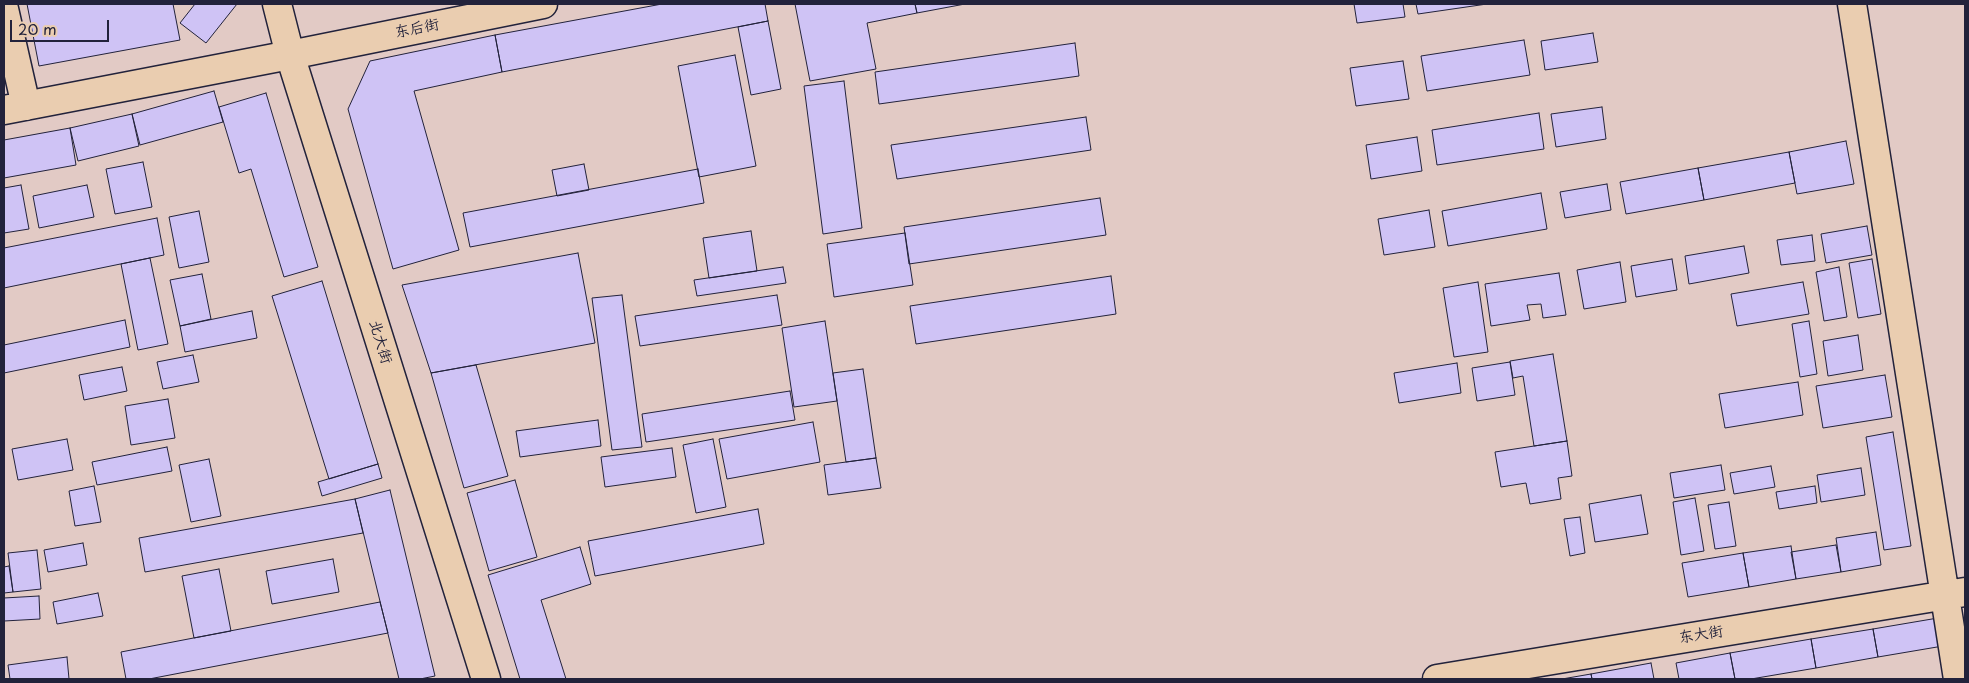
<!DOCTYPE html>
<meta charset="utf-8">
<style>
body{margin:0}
#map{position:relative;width:1969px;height:683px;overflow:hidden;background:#e2cac5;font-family:"Playpen Sans",sans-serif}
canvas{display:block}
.frame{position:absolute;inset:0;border:5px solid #22223b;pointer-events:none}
.scale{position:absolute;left:10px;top:20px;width:99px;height:22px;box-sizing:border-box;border:2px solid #22223b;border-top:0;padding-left:6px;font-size:15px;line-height:18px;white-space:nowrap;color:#22223b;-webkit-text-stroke:4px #eacdb0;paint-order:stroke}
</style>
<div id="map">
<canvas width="1969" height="683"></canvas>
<div class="frame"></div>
<div class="scale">20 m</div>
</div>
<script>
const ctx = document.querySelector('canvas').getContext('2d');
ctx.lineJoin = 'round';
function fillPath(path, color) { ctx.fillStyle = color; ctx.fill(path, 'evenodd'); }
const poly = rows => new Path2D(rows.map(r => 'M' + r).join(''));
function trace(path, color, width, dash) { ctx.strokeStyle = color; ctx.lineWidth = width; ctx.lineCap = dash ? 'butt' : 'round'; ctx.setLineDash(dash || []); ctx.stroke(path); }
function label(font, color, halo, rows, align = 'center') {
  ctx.font = font + ' "Playpen Sans","LXGW WenKai TC",sans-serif'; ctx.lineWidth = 4; ctx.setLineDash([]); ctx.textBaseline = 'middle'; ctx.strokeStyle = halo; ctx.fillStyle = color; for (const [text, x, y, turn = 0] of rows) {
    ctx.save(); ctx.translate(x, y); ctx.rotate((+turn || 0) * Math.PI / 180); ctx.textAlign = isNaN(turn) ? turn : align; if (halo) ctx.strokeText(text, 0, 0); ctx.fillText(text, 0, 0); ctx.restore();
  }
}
const building = poly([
 [27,4,173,4,180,40,39,66,27,4],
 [195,4,237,4,206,43,180,23,195,4],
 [662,4,765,4,768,21,502,72,495,35,662,4],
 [795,4,915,4,917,13,867,23,876,69,810,81,795,4],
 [915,4,965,4,917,13,915,4],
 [1354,4,1403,4,1405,17,1357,23,1354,4],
 [1416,4,1487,4,1418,14,1416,4],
 [768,21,781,89,751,95,738,27,768,21],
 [1593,33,1598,62,1545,70,1541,41,1593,33],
 [495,35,502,72,414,91,459,250,393,269,348,109,370,61,495,35],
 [1524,40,1530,75,1427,91,1421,56,1524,40],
 [1075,43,1079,76,879,104,875,72,1075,43],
 [735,55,756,166,699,177,678,66,735,55],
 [1403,61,1409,99,1356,106,1350,68,1403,61],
 [844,81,862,228,823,234,804,86,844,81],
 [214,91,223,122,140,145,132,114,214,91],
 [266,93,318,267,284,277,251,169,239,173,219,107,266,93],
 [1602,107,1606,139,1556,147,1551,114,1602,107],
 [1539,113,1544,149,1437,165,1432,130,1539,113],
 [132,114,139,146,78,161,70,128,132,114],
 [1086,117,1091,150,897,179,891,145,1086,117],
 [70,128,76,165,4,178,4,140,70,128],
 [1417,137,1422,171,1371,179,1366,145,1417,137],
 [1846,141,1854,184,1797,194,1789,152,1846,141],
 [1789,152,1795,183,1704,200,1698,168,1789,152],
 [143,162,152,207,115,214,106,169,143,162],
 [584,164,589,190,557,196,552,170,584,164],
 [1698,168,1704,200,1626,214,1620,182,1698,168],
 [698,169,704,203,470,247,463,213,698,169],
 [1607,184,1611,210,1565,218,1560,192,1607,184],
 [21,185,29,229,4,233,4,188,21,185],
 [87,185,94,217,39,228,33,196,87,185],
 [1541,193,1547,229,1448,246,1442,211,1541,193],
 [1100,198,1106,235,909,264,904,227,1100,198],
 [1429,210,1435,247,1384,255,1378,219,1429,210],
 [199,211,209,262,179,268,169,217,199,211],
 [157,218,164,255,4,288,4,248,157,218],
 [1867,226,1872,255,1826,263,1821,234,1867,226],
 [751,231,757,271,709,278,703,238,751,231],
 [905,233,913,285,834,297,827,244,905,233],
 [1812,235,1815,261,1781,265,1777,240,1812,235],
 [1744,246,1749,273,1689,284,1685,256,1744,246],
 [578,253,595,343,431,373,402,285,578,253],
 [150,258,168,344,138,350,121,264,150,258],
 [1672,259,1677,290,1636,297,1631,266,1672,259],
 [1872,259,1881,314,1858,318,1849,263,1872,259],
 [1620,262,1626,302,1584,309,1577,270,1620,262],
 [783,267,786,283,697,296,694,280,783,267],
 [1839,267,1847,317,1824,321,1816,272,1839,267],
 [1559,273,1566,315,1543,318,1541,304,1527,305,1530,320,1491,326,1485,284,1559,273],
 [202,274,211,319,180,326,170,280,202,274],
 [1111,276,1116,314,916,344,910,306,1111,276],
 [322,281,378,464,329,479,272,296,322,281],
 [1478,282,1488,352,1454,357,1443,288,1478,282],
 [1803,282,1809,314,1737,326,1731,294,1803,282],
 [622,295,642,447,612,450,592,298,622,295],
 [777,295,782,325,640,346,635,316,777,295],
 [252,311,257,338,185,352,180,326,252,311],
 [125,320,130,347,4,373,4,345,125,320],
 [825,321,837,401,794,407,782,328,825,321],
 [1809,321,1817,374,1800,377,1792,324,1809,321],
 [1858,335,1863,370,1828,376,1823,341,1858,335],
 [1553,354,1567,441,1534,446,1523,376,1513,378,1510,361,1553,354],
 [193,355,199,382,163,389,157,362,193,355],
 [1510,362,1515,395,1477,401,1472,368,1510,362],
 [1457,363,1461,393,1399,403,1394,373,1457,363],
 [476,365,508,476,464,488,431,373,476,365],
 [122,367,127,391,84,400,79,375,122,367],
 [863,369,876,458,846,462,833,373,863,369],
 [1885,375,1892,417,1823,428,1816,386,1885,375],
 [1798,382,1803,415,1725,428,1719,394,1798,382],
 [790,391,795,420,646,442,642,414,790,391],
 [168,399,175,438,131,445,125,406,168,399],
 [598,420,601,446,520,457,516,431,598,420],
 [813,422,820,462,727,479,719,439,813,422],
 [1893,432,1911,546,1884,550,1866,437,1893,432],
 [67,439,73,470,18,480,12,449,67,439],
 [713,439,726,507,696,513,683,445,713,439],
 [1567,441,1572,476,1558,478,1561,499,1530,504,1526,483,1501,487,1495,452,1567,441],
 [167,447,172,471,97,485,92,462,167,447],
 [672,448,676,477,605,487,601,457,672,448],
 [876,458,881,488,828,495,824,465,876,458],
 [209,459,221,516,191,522,179,465,209,459],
 [378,464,382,478,322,496,318,482,378,464],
 [1721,465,1725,490,1674,498,1670,473,1721,465],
 [1771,466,1775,487,1734,494,1730,473,1771,466],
 [1861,468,1865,495,1821,502,1817,475,1861,468],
 [515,480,537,557,489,571,467,493,515,480],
 [94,486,101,522,75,526,69,491,94,486],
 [1815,486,1817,503,1779,509,1776,492,1815,486],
 [390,490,435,676,420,679,399,679,355,499,390,490],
 [1641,495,1648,534,1595,542,1589,504,1641,495],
 [1695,498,1704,551,1681,555,1673,502,1695,498],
 [355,499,363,533,145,572,139,538,355,499],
 [1729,502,1736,546,1715,549,1708,505,1729,502],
 [758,509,764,544,595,576,588,541,758,509],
 [1580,517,1585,553,1570,556,1564,519,1580,517],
 [1876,532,1881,565,1841,572,1836,538,1876,532],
 [83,543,87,565,48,572,44,550,83,543],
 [1836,545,1841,572,1796,579,1791,552,1836,545],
 [1791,546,1796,579,1749,587,1743,553,1791,546],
 [580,547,591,584,541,600,566,679,520,679,488,575,580,547],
 [37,550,41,589,13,592,8,553,37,550],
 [1743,553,1749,587,1688,597,1682,563,1743,553],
 [333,559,339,592,272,604,266,571,333,559],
 [9,566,13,592,4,593,4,567,9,566],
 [219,569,231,631,194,638,182,576,219,569],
 [98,593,103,616,57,624,53,602,98,593],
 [39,596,40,619,4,621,4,598,39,596],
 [380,602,388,633,149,679,126,679,121,652,380,602],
 [1938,618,1943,646,1878,657,1873,629,1938,618],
 [1873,629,1878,657,1816,668,1811,639,1873,629],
 [1811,639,1816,668,1751,679,1735,679,1730,653,1811,639],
 [1730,653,1735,679,1679,679,1676,663,1730,653],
 [67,657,69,679,10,679,8,665,67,657],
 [1651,663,1654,679,1592,679,1591,674,1651,663],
 [1591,674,1592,679,1562,679,1591,674]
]);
fillPath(building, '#cfc3f5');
trace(building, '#22223b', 1);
const minor = poly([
 [1852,4,1958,679],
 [4,9,26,106],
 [4,110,290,55],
 [1437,679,1965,592]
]);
const tertiary = poly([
 [277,4,290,55,486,679],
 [290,55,543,4]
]);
trace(minor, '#22223b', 31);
trace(tertiary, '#22223b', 31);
trace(minor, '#eacdb0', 28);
trace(tertiary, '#eacdb0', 28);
label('15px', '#22223b', '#eacdb0', [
 ["东后街",417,29,-11],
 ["北大街",380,342,73],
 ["东大街",1701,635,-9]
]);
</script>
